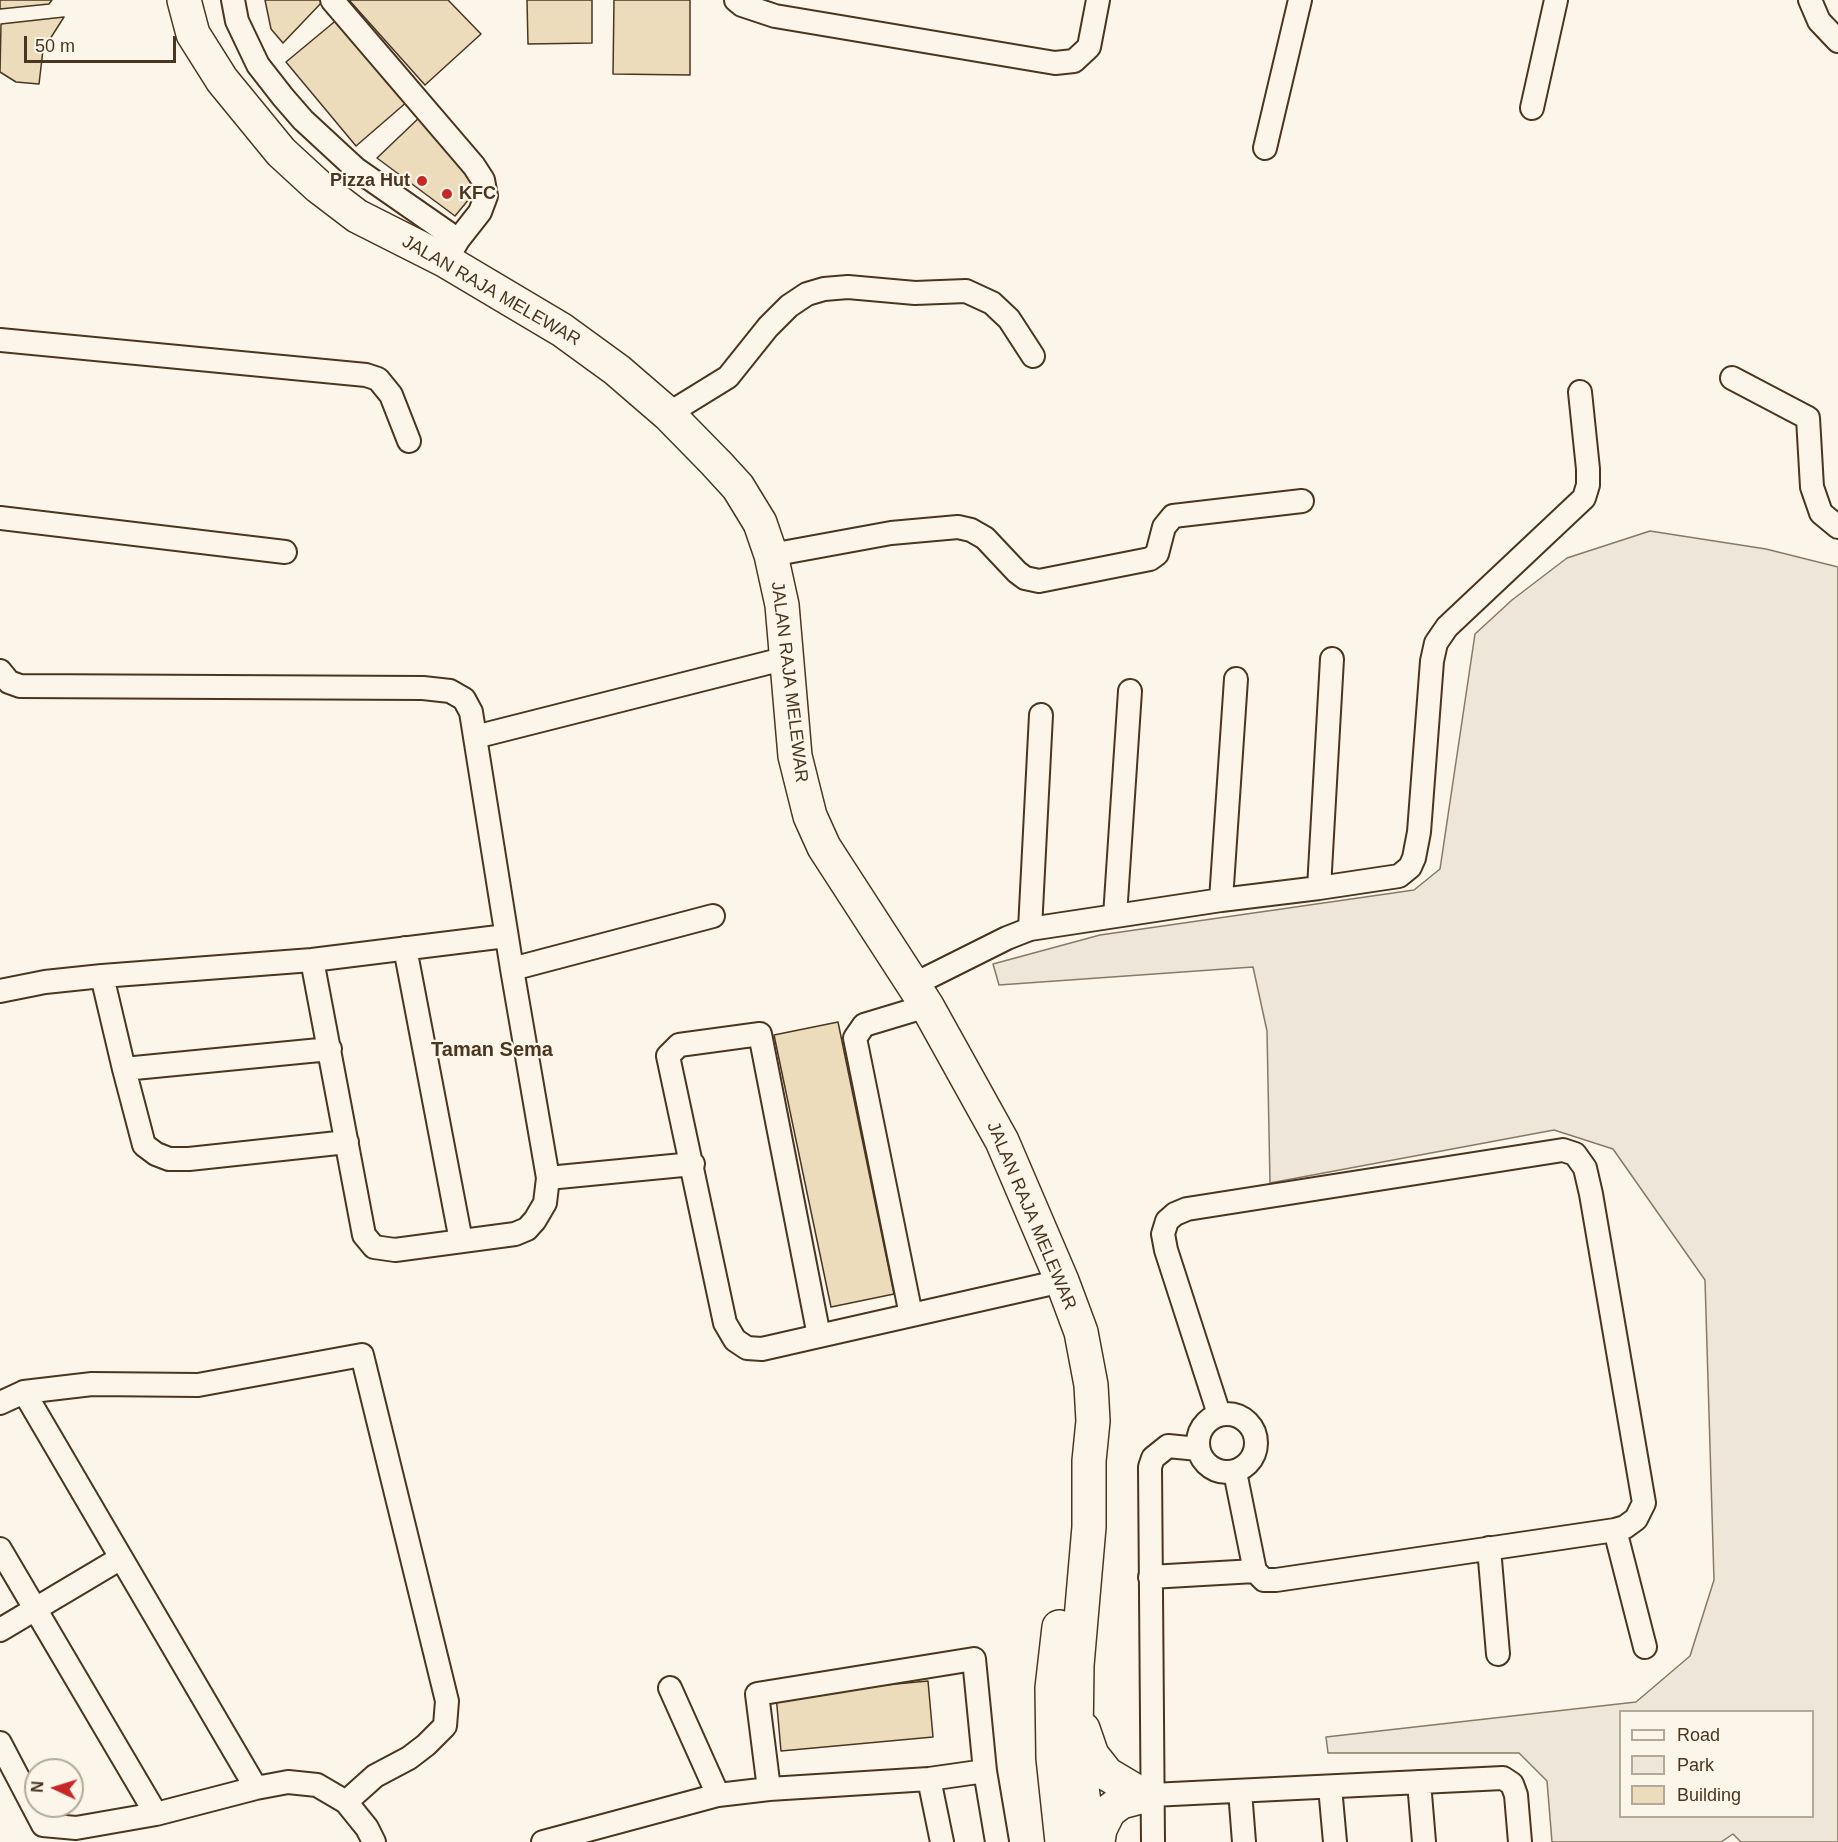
<!DOCTYPE html>
<style>
body{margin:0}
#map{position:relative;width:1838px;height:1842px;overflow:hidden;background:#fbf6e9;font-family:Arial,sans-serif}
canvas{display:block}
.legend{position:absolute;left:1619px;top:1710px;width:195px;height:108px;box-sizing:border-box;background:#fbf6e9;border:2px solid #b4a999;margin:0;padding:8px 10px;list-style:none;font-size:18px;color:#4a3520}
.legend li{display:flex;align-items:center;gap:12px;height:30px}
.legend b{width:30px;border:2px solid #b4a999}
.north{position:absolute;left:24px;top:1758px;width:60px;height:60px;box-sizing:border-box;background:#fbf6e9;border:2px solid #b4a999;border-radius:50%;rotate:274deg;font-size:16px;font-weight:700;line-height:24px;text-align:center;color:#4a3520}
.north::after{content:'';display:block;margin:auto;width:21px;height:27px;background:#c62828;clip-path:polygon(50% 0,100% 100%,50% 72%,0 100%)}
.scale{position:absolute;left:24px;top:36px;width:152px;height:27px;box-sizing:border-box;border:3px solid #4a3520;border-top:0;padding-left:8px;font-size:18px;line-height:21px;white-space:nowrap;color:#4a3520;-webkit-text-stroke:4px #fbf6e9;paint-order:stroke}
</style>
<div id="map">
<canvas width="1838" height="1842"></canvas>
<ul class="legend">
<li><b style="height:8px;background:#fbf6e9"></b>Road</li>
<li><b style="height:16px;background:#ede6d9"></b>Park</li>
<li><b style="height:16px;background:#ecdcbc"></b>Building</li>
</ul>
<div class="north">N</div>
<div class="scale">50 m</div>
</div>
<script>
const ctx = document.querySelector('canvas').getContext('2d');
ctx.lineJoin = 'round';
function fillPath(path, color) { ctx.fillStyle = color; ctx.fill(path, 'evenodd'); }
const poly = rows => new Path2D(rows.map(r => 'M' + r).join(''));
function trace(path, color, width, dash) { ctx.strokeStyle = color; ctx.lineWidth = width; ctx.lineCap = dash ? 'butt' : 'round'; ctx.setLineDash(dash || []); ctx.stroke(path); }
function label(font, color, halo, rows, align = 'center') {
  ctx.font = font + ' Arial,sans-serif'; ctx.lineWidth = 4.5; ctx.setLineDash([]); ctx.textBaseline = 'middle'; ctx.strokeStyle = halo; ctx.fillStyle = color; for (const [text, x, y, turn = 0] of rows) {
    ctx.save(); ctx.translate(x, y); ctx.rotate((+turn || 0) * Math.PI / 180); ctx.textAlign = isNaN(turn) ? turn : align; if (halo) ctx.strokeText(text, 0, 0); ctx.fillText(text, 0, 0); ctx.restore();
  }
}
const green = poly([
 [1650,531,1766,549,1838,567,1838,1842,1741,1842,1733,1834,1721,1842,1552,1842,1547,1781,1519,1753,1328,1753,1326,1737,1636,1702,1690,1656,1714,1580,1705,1280,1613,1149,1554,1130,1270,1183,1267,1031,1253,967,999,985,993,964,1100,935,1414,890,1440,869,1475,634,1512,600,1567,558,1650,531],
 [1620,1712,1812,1712,1812,1816,1620,1816,1620,1712]
]);
fillPath(green, '#ede6d9');
trace(green, '#887966', 1.5);
const building = poly([
 [0,0,52,0,49,4,0,9,0,0],
 [265,0,324,0,283,43,271,29,265,0],
 [349,0,448,0,481,34,425,85,349,0],
 [527,0,592,0,592,43,528,44,527,0],
 [614,0,690,0,690,75,613,74,614,0],
 [64,17,43,50,39,84,16,82,0,72,1,24,64,17],
 [339,18,408,101,356,146,286,62,339,18],
 [422,115,479,187,455,216,377,158,422,115],
 [838,1022,894,1294,831,1307,774,1035,838,1022],
 [928,1681,933,1737,781,1751,776,1695,928,1681]
]);
fillPath(building, '#ecdcbc');
trace(building, '#4a3520', 1.5);
const minor = poly([
 [233,0,237,21,258,65,283,97,303,120,356,169,458,240,446,261],
 [332,0,474,166,483,180,486,196,480,212,458,240],
 [736,0,742,5,775,16,1055,63,1074,61,1089,47,1098,0],
 [1810,0,1819,21,1838,41],
 [1532,108,1556,0],
 [1265,148,1300,0],
 [0,340,366,375,378,379,391,395,409,441],
 [1732,378,1808,418,1812,487,1821,513,1838,527],
 [668,414,728,377,768,327,789,306,807,294,824,289,848,287,915,293,966,291,992,303,1009,319,1033,356],
 [0,518,285,552],
 [771,555,891,533,958,527,971,530,985,538,1017,572,1025,578,1039,581,1150,559,1157,554,1164,527,1173,516,1302,501],
 [0,671,9,682,20,686,423,688,450,691,464,699,471,712,512,969,548,1178,545,1203,535,1220,527,1229,515,1234,395,1250,374,1247,364,1235,312,960],
 [475,737,787,658],
 [1319,888,1332,659],
 [1221,900,1236,679],
 [1115,916,1130,691],
 [1030,929,1041,715],
 [405,948,461,1241],
 [512,969,713,916],
 [102,976,124,1069,144,1145,156,1154,169,1159,189,1159,347,1142],
 [913,985,1007,938,1030,929,1221,900,1319,888,1399,876,1410,867,1414,858,1419,832,1432,661,1436,643,1447,627,1584,498,1588,485,1588,469,1580,392],
 [0,991,45,982,102,976,312,960,506,936],
 [124,1069,330,1049],
 [548,1178,693,1164],
 [911,1315,855,1038,864,1025,927,1006],
 [819,1336,760,1034,679,1045,668,1056,725,1323,735,1340,747,1348,762,1349,819,1336,1062,1281],
 [24,1392,92,1384,198,1385,362,1355,447,1701,445,1726,426,1745,409,1758,375,1776,346,1802],
 [0,1403,24,1392,256,1788],
 '1198 1443a29 29 0 1 1 58 0a29 29 0 1 1-58 0Z',
 [1219,1414,1166,1250,1163,1234,1167,1221,1175,1214,1187,1209,1563,1150,1575,1154,1585,1168,1591,1194,1644,1503,1636,1519,1625,1527,1615,1530,1276,1580,1264,1580,1255,1571,1235,1472],
 [1615,1530,1645,1647],
 [1489,1548,1498,1654],
 [0,1549,156,1814],
 [1150,1577,1255,1571],
 [0,1630,121,1558],
 [670,1688,718,1795],
 [0,1743,43,1825,76,1828,156,1814,256,1788,288,1782,317,1785,346,1802,367,1828,374,1842],
 [929,1779,942,1842],
 [1419,1782,1424,1842],
 [1330,1787,1335,1842],
 [769,1789,757,1694,974,1659,985,1771,997,1842],
 [1240,1791,1244,1842],
 [1131,1796,1503,1778,1512,1784,1516,1795,1520,1842],
 [543,1842,718,1795,769,1789,929,1779,985,1771],
 [1153,1842,1150,1467,1153,1458,1168,1446,1198,1449]
]);
const highway = poly([
 [184,0,193,34,222,80,281,152,319,187,357,216,446,261,562,330,617,370,668,414,716,463,738,487,760,523,771,555,782,605,795,756,810,816,824,847,927,1006,1002,1141,1062,1281,1081,1332,1091,1385,1093,1421,1089,1461,1089,1527,1077,1665,1076,1740,1089,1842],
 [1059,1627,1052,1688,1053,1758,1062,1842],
 [1083,1729,1092,1755,1107,1774,1144,1796],
 [1098,1842,1100,1829,1109,1811,1121,1802,1144,1796]
]);
trace(minor, '#4a3520', 26);
trace(highway, '#4a3520', 36);
trace(minor, '#fbf6e9', 22);
trace(highway, '#fbf6e9', 33);
for (const [x, y, r, color] of [
 [422,181,6,"#c62828"],
 [447,194,6,"#c62828"]
]) { const dot = new Path2D(); dot.arc(x, y, r, 0, 2 * Math.PI); ctx.fillStyle = color; ctx.fill(dot); trace(dot, '#fbf6e9', 2); }
label('bold 18px', '#4a3520', '#fbf6e9', [
 ["Pizza Hut",410,181],
 ["KFC",459,194,"left"]
], 'right');
label('18px', '#4a3520', '#fbf6e9', [
 ["JALAN RAJA MELEWAR",491,291,30],
 ["JALAN RAJA MELEWAR",789,682,83],
 ["JALAN RAJA MELEWAR",1031,1216,67]
]);
label('bold 20px', '#4a3520', '#fbf6e9', [
 ["Taman Sema",492,1050]
]);
</script>
